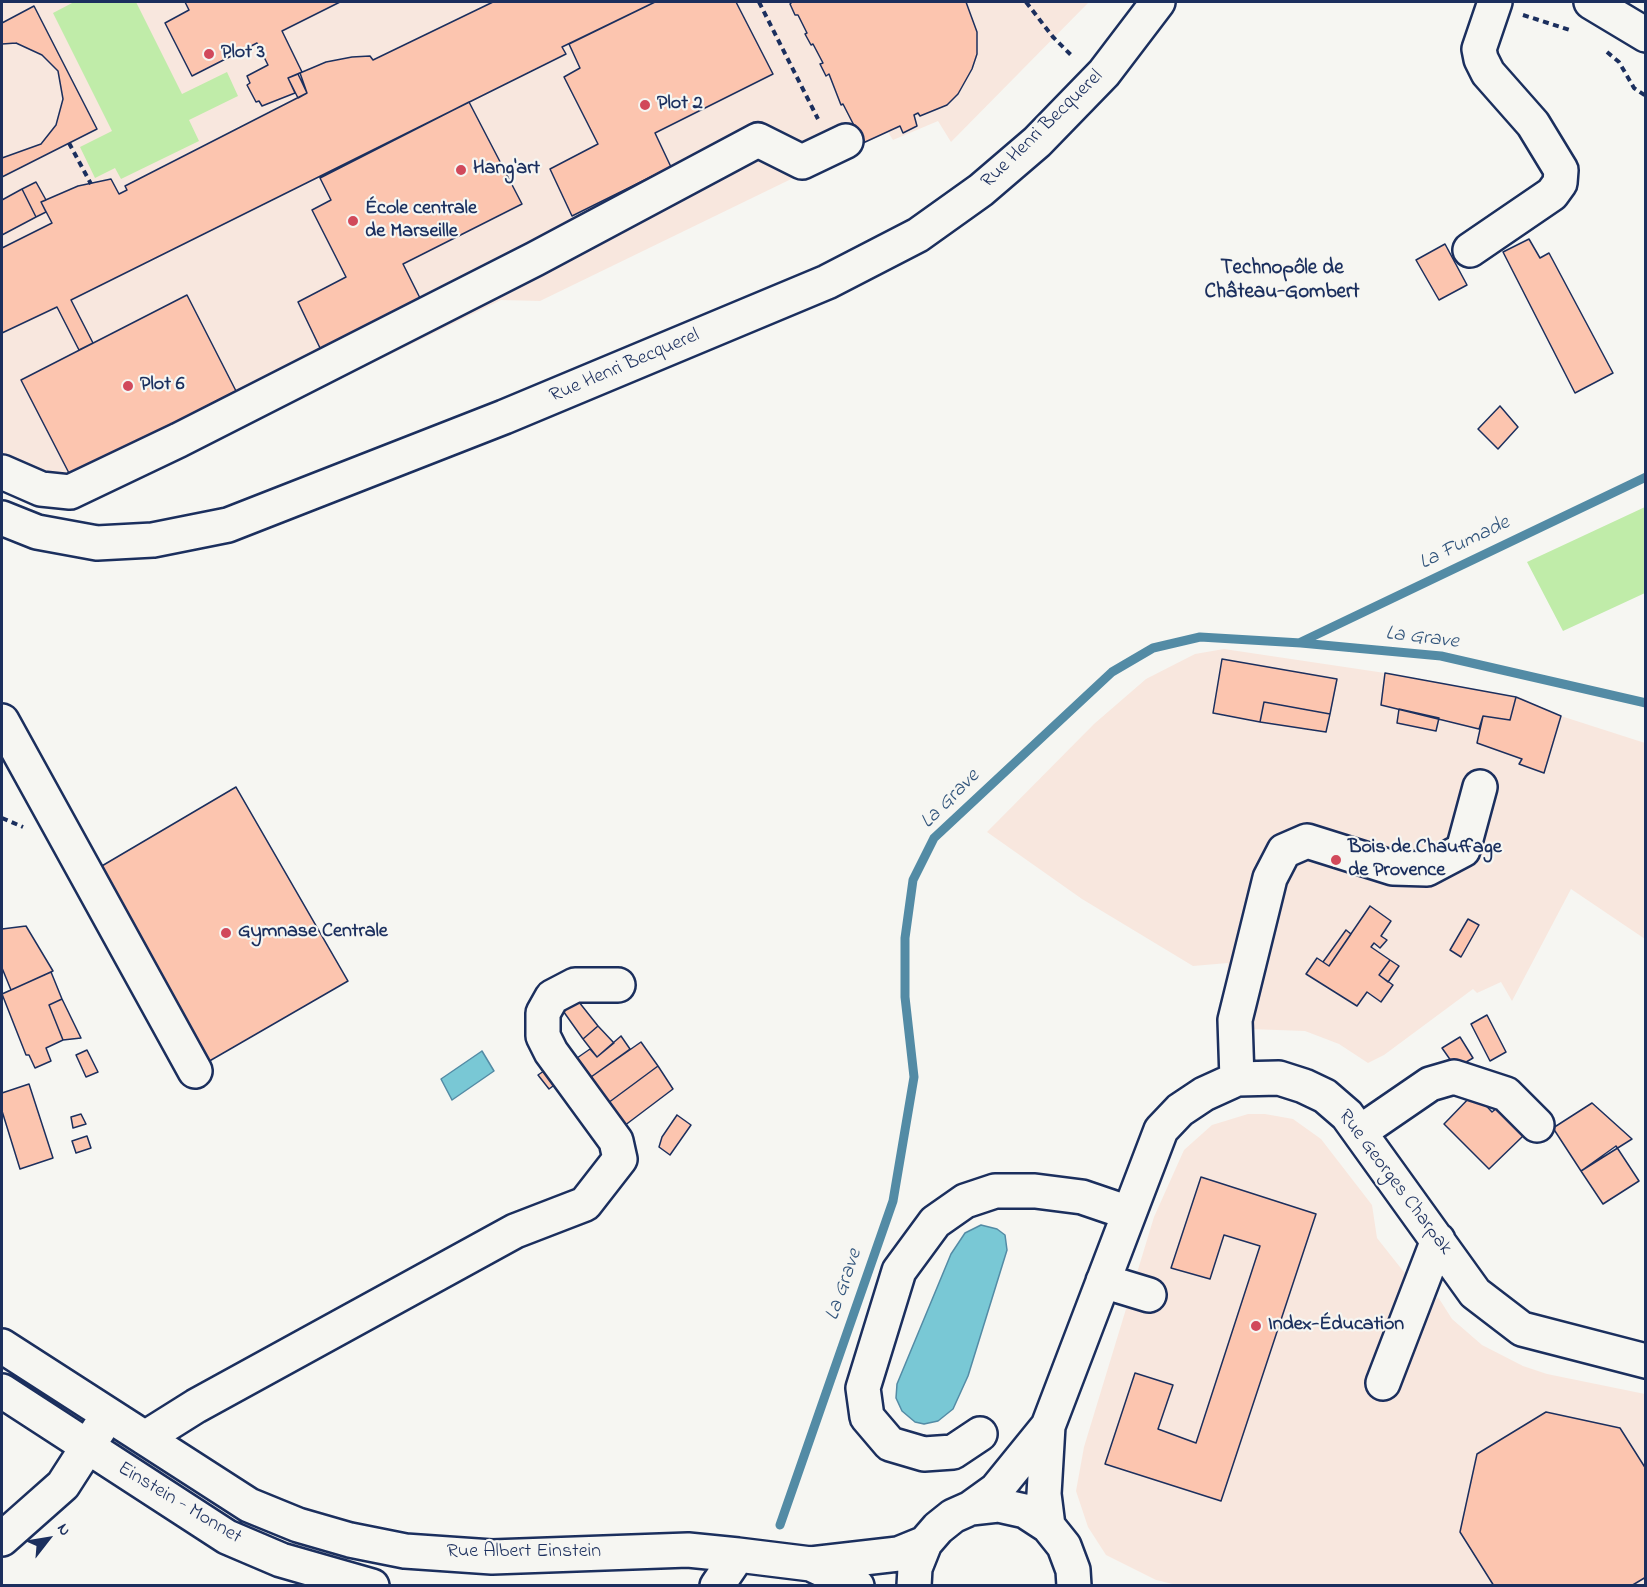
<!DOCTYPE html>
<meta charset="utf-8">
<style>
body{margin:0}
#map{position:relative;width:1647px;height:1587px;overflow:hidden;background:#f6f6f2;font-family:"Indie Flower",sans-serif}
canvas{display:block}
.frame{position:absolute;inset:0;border:3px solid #1b2f5e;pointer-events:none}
.north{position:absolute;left:18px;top:1509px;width:60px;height:60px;-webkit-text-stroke:4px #f6f6f2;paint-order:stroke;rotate:59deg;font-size:16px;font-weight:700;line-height:24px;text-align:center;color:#1b2f5e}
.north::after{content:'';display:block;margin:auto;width:21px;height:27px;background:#1b2f5e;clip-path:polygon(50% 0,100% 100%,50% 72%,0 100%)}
</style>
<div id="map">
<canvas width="1647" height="1587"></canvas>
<div class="frame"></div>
<div class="north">N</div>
</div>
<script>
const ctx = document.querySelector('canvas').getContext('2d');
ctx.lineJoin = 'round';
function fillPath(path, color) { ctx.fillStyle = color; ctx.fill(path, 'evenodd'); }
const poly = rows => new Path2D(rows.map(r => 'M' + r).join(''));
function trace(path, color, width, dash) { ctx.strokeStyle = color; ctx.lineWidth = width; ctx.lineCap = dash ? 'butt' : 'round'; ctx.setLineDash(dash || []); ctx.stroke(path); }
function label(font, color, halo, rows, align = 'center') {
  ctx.font = font + ' "Indie Flower",sans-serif'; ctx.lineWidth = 4.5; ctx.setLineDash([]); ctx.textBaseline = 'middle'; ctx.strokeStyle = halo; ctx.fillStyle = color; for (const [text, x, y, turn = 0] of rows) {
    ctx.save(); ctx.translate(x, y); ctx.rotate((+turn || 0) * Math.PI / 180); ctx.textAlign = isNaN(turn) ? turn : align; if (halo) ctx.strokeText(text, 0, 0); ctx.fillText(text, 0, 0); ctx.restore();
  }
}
fillPath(poly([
 [2,2,1089,2,951,142,938,121,893,140,888,132,540,301,501,300,109,493,64,504,22,499,2,490],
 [1224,649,1385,673,1522,698,1561,716,1645,743,1645,939,1571,889,1512,1001,1501,982,1477,993,1473,989,1384,1055,1368,1063,1339,1044,1305,1031,1249,1029,1221,1021,1228,963,1193,966,1082,899,987,832,1094,724,1146,679,1195,654],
 [1248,1114,1265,1114,1293,1119,1321,1139,1372,1205,1377,1238,1411,1281,1419,1321,1438,1297,1452,1319,1482,1345,1523,1366,1547,1374,1645,1394,1645,1585,1177,1585,1156,1580,1106,1555,1088,1527,1076,1491,1084,1447,1154,1217,1184,1150,1212,1125]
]), '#f8e7de');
fillPath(poly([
 [74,2,136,2,182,94,227,72,238,96,189,120,199,141,121,179,115,168,95,178,80,147,112,131,53,13],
 [1645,507,1645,593,1563,631,1527,562]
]), '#c0eca9');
const water = poly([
 [482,1051,494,1071,452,1100,441,1079,482,1051],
 [981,1225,997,1229,1005,1235,1007,1250,968,1376,953,1409,938,1421,924,1424,915,1422,902,1411,896,1398,897,1384,951,1254,965,1233,981,1225]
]);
fillPath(water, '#79c8d5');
trace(water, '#538ba5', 1.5);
trace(poly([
 [1301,642,1646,477],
 [780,1525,893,1201,914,1077,905,997,905,938,913,880,934,838,1112,672,1153,648,1200,637,1301,643,1441,656,1646,703]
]), '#538ba5', 9);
const building = poly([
 [185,2,340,2,282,31,302,72,288,78,295,93,262,106,259,101,256,102,247,85,250,83,247,76,268,65,257,43,192,76,165,23,189,10,185,2],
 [493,2,655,2,562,47,566,54,71,300,93,343,79,350,57,307,2,333,2,248,52,223,41,202,78,186,111,179,119,194,127,190,125,186,307,93,300,73,326,62,352,57,370,56,373,60,493,2],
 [655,2,736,2,773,74,655,133,671,167,572,216,550,169,598,144,564,77,580,68,569,44,655,2],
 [792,2,966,2,977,32,977,54,972,69,958,94,947,105,920,116,918,113,914,115,917,126,903,133,900,126,863,143,843,104,841,105,829,74,826,76,820,64,823,63,813,44,811,45,805,34,807,33,798,15,795,15,790,4,792,2],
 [34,6,97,129,2,177,2,23,34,6],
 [16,43,42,55,58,71,63,99,56,125,41,144,2,158,2,44,16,43],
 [298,74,307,93,298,98,288,78,298,74],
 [469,102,522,204,403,264,421,300,321,350,298,302,346,277,312,210,331,200,320,178,469,102],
 [36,182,46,200,41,202,46,212,36,217,22,189,36,182],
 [22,189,36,217,2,235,2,200,22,189],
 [1529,239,1540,258,1549,253,1613,373,1575,393,1503,252,1529,239],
 [1445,244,1467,285,1439,300,1416,260,1445,244],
 [187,295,236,391,71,477,21,380,187,295],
 [1500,406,1518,427,1498,449,1478,429,1500,406],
 [1222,659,1337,679,1330,714,1264,702,1260,722,1213,713,1222,659],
 [1385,673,1516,697,1510,720,1483,716,1479,729,1381,705,1385,673],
 [1516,697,1561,716,1544,773,1519,764,1522,759,1477,743,1483,716,1510,720,1516,697],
 [1264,702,1330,714,1326,732,1260,722,1264,702],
 [1399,709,1439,718,1436,731,1397,723,1399,709],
 [236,787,348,981,206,1063,95,870,236,787],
 [1370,906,1391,921,1381,936,1387,940,1380,948,1374,943,1371,947,1390,960,1379,975,1393,985,1381,1002,1367,992,1357,1006,1306,974,1317,958,1329,966,1370,906],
 [1468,919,1479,925,1461,957,1450,950,1468,919],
 [26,926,53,971,11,990,2,968,2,929,26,926],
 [1346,930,1351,934,1329,966,1323,962,1346,930],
 [1390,960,1399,966,1388,982,1379,975,1390,960],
 [51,972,62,999,49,1005,63,1040,46,1048,51,1061,35,1068,29,1055,26,1055,2,994,51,972],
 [575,997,598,1026,583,1039,561,1008,575,997],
 [62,999,81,1038,63,1040,49,1005,62,999],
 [1487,1015,1506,1052,1490,1061,1471,1024,1487,1015],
 [598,1026,614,1043,597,1057,583,1039,598,1026],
 [621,1036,630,1049,591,1077,577,1058,590,1049,597,1057,621,1036],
 [1460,1037,1473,1058,1456,1068,1442,1048,1460,1037],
 [641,1042,658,1066,608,1103,591,1077,641,1042],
 [87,1050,98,1072,86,1077,76,1055,87,1050],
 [554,1064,564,1078,549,1089,538,1075,554,1064],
 [658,1066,673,1089,624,1126,608,1103,658,1066],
 [29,1084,53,1158,20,1169,2,1111,2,1093,29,1084],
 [1474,1093,1492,1112,1497,1108,1523,1136,1489,1169,1444,1124,1474,1093],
 [1592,1103,1632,1139,1581,1171,1553,1128,1592,1103],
 [81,1114,86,1124,73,1128,71,1117,81,1114],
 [677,1115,691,1125,670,1155,659,1147,662,1137,677,1115],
 [87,1136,91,1148,76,1153,72,1141,87,1136],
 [1616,1146,1639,1181,1603,1204,1581,1171,1616,1146],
 [1201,1177,1316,1214,1221,1501,1105,1464,1135,1373,1173,1385,1158,1429,1196,1443,1260,1246,1224,1235,1210,1279,1171,1268,1201,1177],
 [1546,1412,1620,1428,1646,1469,1646,1577,1631,1586,1494,1586,1460,1532,1477,1454,1546,1412]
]);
fillPath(building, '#fcc5af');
trace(building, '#1b2f5e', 1.5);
const minor = poly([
 [1591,2,1646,35],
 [1470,250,1552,194,1560,183,1561,170,1533,124,1488,73,1481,59,1479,49,1495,2],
 [2,472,41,489,70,492,179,440,535,259,758,140,802,162,846,141],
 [2,518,37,532,97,543,153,540,228,525,504,417,827,282,918,235,981,190,1037,142,1104,73,1158,2],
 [2,721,195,1071],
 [1237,1079,1235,1020,1270,878,1284,851,1307,841,1393,868,1427,869,1463,850,1480,787],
 [1360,1132,1430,1084,1454,1077,1506,1094,1537,1125],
 [1103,1281,1149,1295],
 [2,1346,249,1505,298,1525,350,1540,405,1551,492,1557,688,1550,738,1555,811,1564,857,1586],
 [1383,1383,1438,1240],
 [2,1391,227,1537,281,1560,372,1586],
 [980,1434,953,1452,924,1454,890,1444,867,1417,863,1388,899,1271,935,1222,965,1201,995,1191,1035,1191,1082,1197,1129,1213],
 [145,1438,196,1406,515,1231,585,1204,620,1159,616,1141,551,1052,543,1036,543,1013,552,997,575,985,618,985],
 [971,1508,996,1490,1048,1426],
 [1048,1526,1044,1494,1048,1426,1161,1130,1180,1110,1204,1094,1237,1079,1279,1078,1304,1086,1325,1096,1347,1115,1475,1293,1522,1329,1646,1361],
 [2,1539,63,1485,99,1429],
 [811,1564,898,1554,925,1543],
 [717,1586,738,1555],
 [914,1586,915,1568,925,1543,938,1528,953,1516,971,1508,998,1505,1025,1511,1048,1526,1064,1546,1073,1570,1074,1586]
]);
trace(minor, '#1b2f5e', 38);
trace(poly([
 [759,2,818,119],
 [1026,2,1053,37,1073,57],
 [1523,15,1573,31],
 [1607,52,1619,62,1634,88,1646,96],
 [69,143,91,184],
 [2,818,23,827]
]), '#1b2f5e', 4, [6, 4.5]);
trace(minor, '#f6f6f2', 33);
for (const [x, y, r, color] of [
 [209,54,6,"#d1495b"],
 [645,105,6,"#d1495b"],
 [461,170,6,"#d1495b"],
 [353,221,6,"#d1495b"],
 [128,386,6,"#d1495b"],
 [1336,860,6,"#d1495b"],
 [226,933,6,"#d1495b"],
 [1256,1326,6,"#d1495b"]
]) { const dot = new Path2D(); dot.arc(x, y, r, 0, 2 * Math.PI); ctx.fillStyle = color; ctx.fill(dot); trace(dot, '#f6f6f2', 2); }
label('bold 20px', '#1b2f5e', '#f6f6f2', [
 ["Plot 3",221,54],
 ["Plot 2",657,105],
 ["Hang'art",473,170],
 ["École centrale",365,210],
 ["de Marseille",365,233],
 ["Plot 6",140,386],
 ["Bois de Chauffage",1348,849],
 ["de Provence",1348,872],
 ["Gymnase Centrale",238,933],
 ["Index-Éducation",1268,1326]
], 'left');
label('20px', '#1b2f5e', '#f6f6f2', [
 ["Rue Henri Becquerel",1043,130,-44],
 ["Rue Henri Becquerel",625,367,-23],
 ["Rue Georges Charpak",1394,1183,53],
 ["Einstein - Monnet",179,1504,31],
 ["Rue Albert Einstein",524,1553]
]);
label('bold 21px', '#1b2f5e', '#f6f6f2', [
 ["Technopôle de",1282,270],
 ["Château-Gombert",1282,294]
]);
label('italic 21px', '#32557c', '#f6f6f2', [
 ["La Fumade",1465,544,-26],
 ["La Grave",1422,639,7],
 ["La Grave",951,800,-45],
 ["La Grave",845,1285,-71]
]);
</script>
